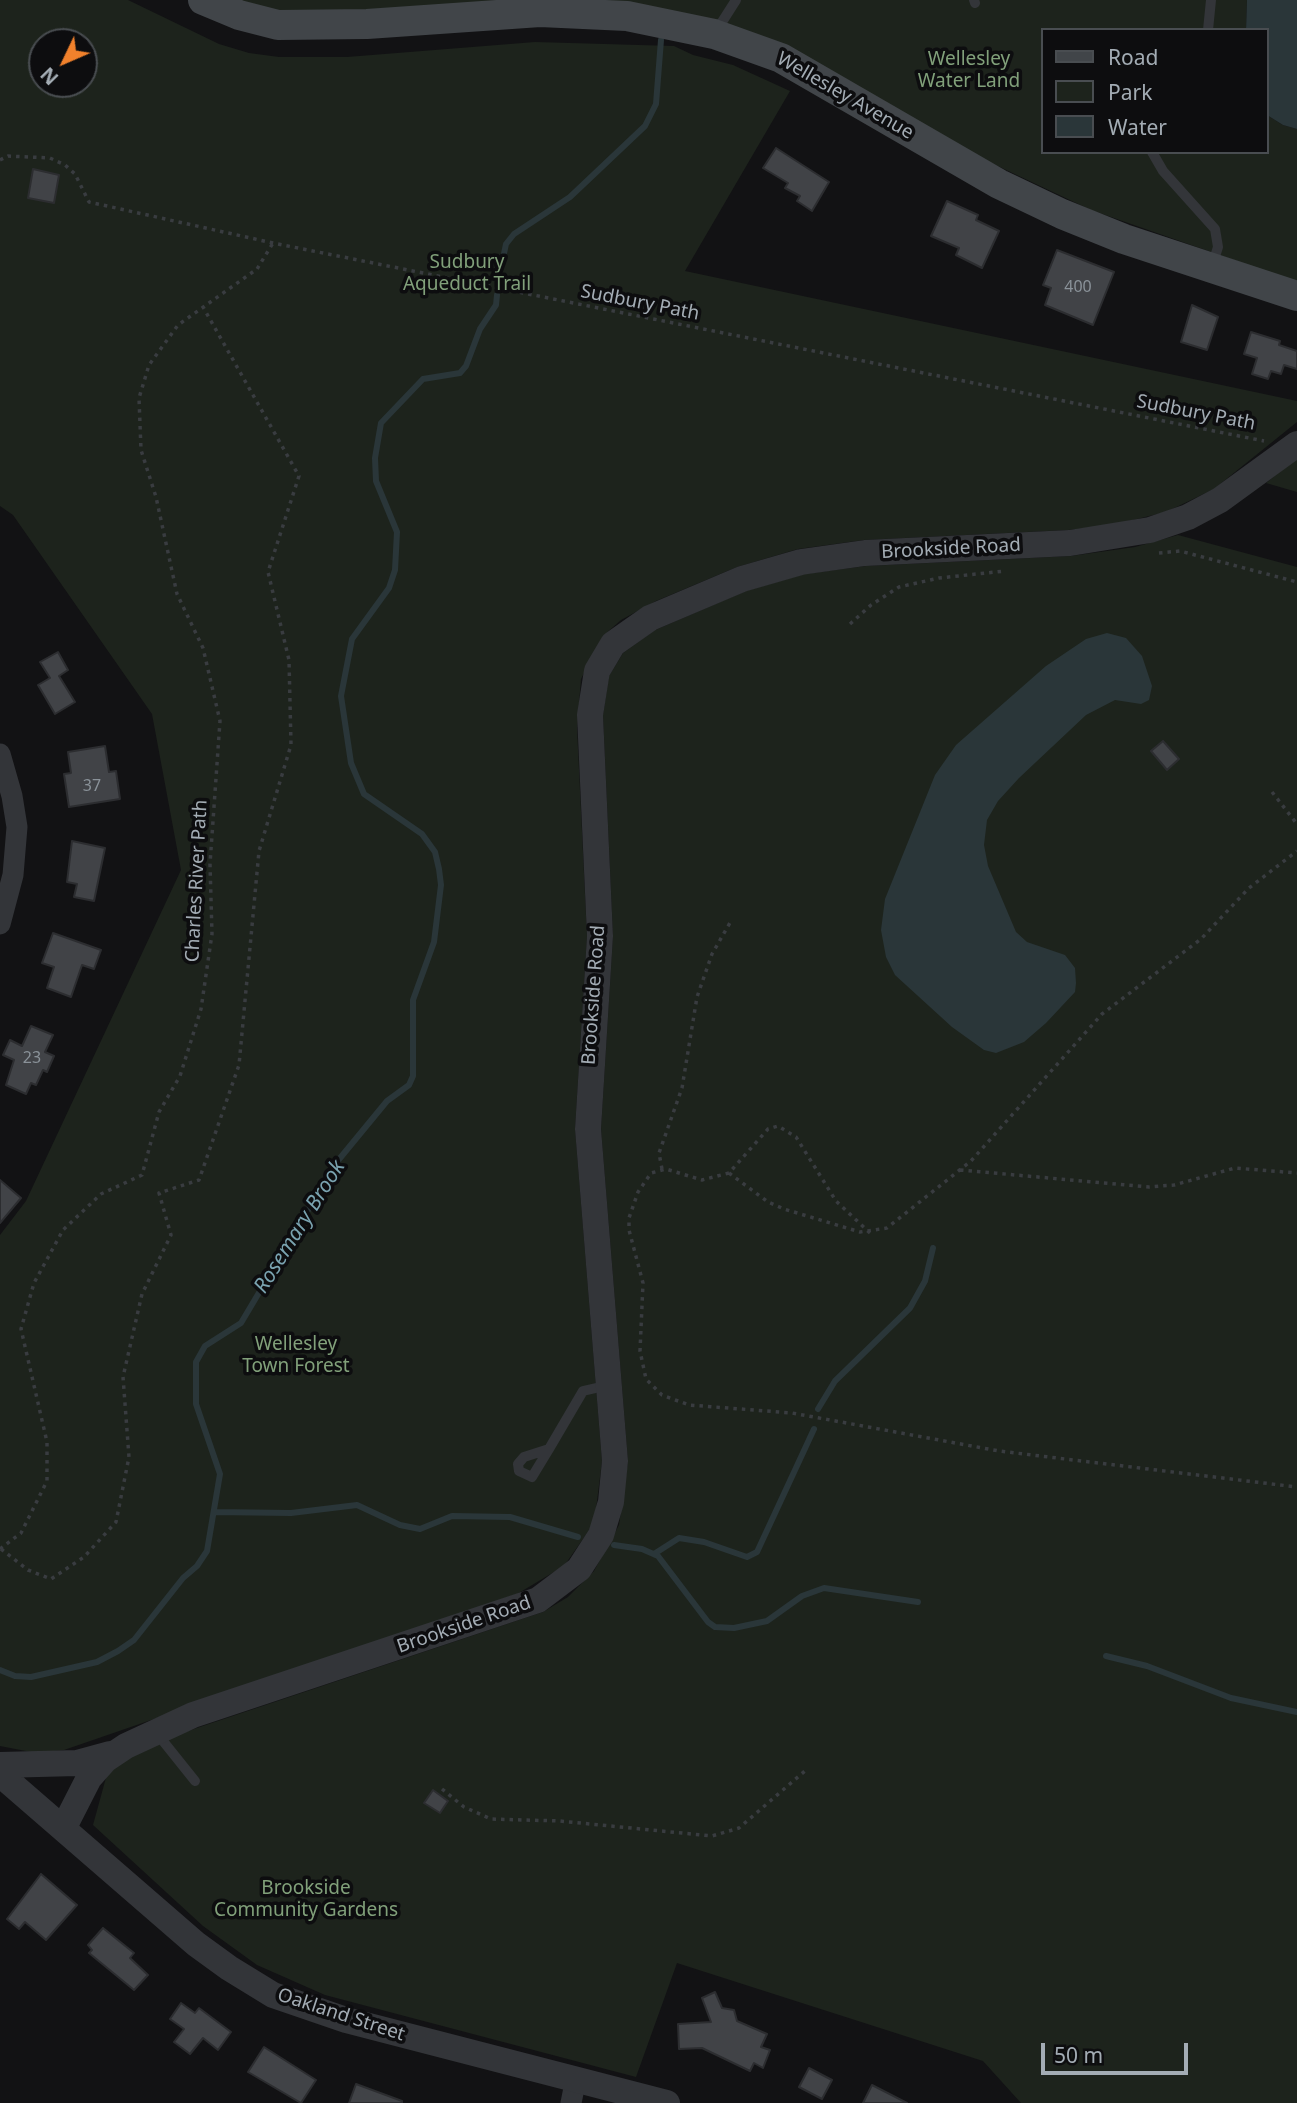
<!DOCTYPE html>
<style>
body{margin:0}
#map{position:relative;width:1297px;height:2103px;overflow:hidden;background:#121214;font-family:"Noto Sans",sans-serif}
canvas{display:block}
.legend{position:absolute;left:1041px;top:28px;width:228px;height:126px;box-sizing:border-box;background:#0d0d0f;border:2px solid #494d51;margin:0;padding:9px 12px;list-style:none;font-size:21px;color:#a3acb4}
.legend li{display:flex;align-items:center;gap:14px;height:35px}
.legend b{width:35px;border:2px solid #494d51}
.north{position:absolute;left:28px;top:28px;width:70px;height:70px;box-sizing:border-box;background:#0d0d0f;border:2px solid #494d51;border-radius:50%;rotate:226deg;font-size:19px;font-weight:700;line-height:28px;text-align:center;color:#a3acb4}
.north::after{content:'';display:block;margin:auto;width:24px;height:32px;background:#f1812c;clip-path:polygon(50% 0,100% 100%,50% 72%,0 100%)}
.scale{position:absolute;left:1041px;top:2043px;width:147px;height:32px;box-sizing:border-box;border:4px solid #a3acb4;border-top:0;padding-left:9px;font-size:21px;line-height:24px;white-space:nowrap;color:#a3acb4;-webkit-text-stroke:5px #0d0d0f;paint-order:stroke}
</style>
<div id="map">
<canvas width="1297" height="2103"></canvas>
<ul class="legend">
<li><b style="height:9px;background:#414549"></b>Road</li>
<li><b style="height:19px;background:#1d231c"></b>Park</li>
<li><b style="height:19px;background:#2a3639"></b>Water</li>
</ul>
<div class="north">N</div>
<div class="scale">50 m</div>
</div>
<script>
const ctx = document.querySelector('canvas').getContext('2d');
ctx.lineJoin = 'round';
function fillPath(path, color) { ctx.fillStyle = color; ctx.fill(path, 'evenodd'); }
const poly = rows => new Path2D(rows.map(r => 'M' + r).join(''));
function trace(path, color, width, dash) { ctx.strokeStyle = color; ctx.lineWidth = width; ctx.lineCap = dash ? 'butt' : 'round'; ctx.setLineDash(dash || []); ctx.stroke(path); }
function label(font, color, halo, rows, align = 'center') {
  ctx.font = font + ' "Noto Sans",sans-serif'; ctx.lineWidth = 7; ctx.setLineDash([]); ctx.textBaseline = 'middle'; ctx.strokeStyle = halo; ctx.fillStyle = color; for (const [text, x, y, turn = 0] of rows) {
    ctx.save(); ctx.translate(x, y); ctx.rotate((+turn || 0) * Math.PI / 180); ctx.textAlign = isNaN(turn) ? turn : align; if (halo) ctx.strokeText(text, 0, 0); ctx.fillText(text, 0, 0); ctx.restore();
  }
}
fillPath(poly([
 [0,0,128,0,219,44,249,53,279,57,347,57,535,42,674,46,693,55,733,65,790,91,685,271,1297,401,1297,422,1214,489,1166,512,1112,525,1068,530,864,540,798,549,737,567,656,601,621,620,603,636,581,679,577,728,587,936,575,1129,602,1461,596,1509,590,1529,564,1566,517,1594,64,1750,36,1753,0,1746,0,1235,26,1201,181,870,152,714,13,515,0,506],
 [42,42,84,42,84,84,42,84],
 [196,0,1247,0,1246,30,1043,30,1043,152,1267,152,1267,115,1283,125,1297,129,1297,282,1091,210,968,152,664,19,345,26],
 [1297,458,1297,492,1266,483],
 [1178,535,1297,567,1297,2103,1021,2103,983,2061,677,1963,636,2077,325,1995,257,1965,203,1926,93,1825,107,1774,119,1762,182,1733,543,1612,568,1597,594,1571,619,1525,628,1461,601,1129,613,936,603,715,609,676,623,653,655,630,746,591,804,574,866,566,1071,556,1135,547]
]), '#1d231c');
fillPath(poly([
 [1247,0,1297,0,1297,129,1283,125,1267,115,1267,30,1246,30],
 [1107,633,1126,638,1142,656,1152,686,1149,700,1141,704,1115,700,1086,715,1019,778,998,801,987,820,984,845,988,866,1016,932,1027,942,1065,955,1075,968,1076,983,1075,992,1046,1023,1024,1042,996,1053,984,1050,952,1027,895,975,886,957,881,930,885,899,935,775,956,745,1046,666,1086,639]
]), '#2a3639');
trace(poly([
 [502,263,506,244,514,234,570,197,645,126,656,104,661,40],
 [818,1409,835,1381,910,1308,925,1281,933,1248],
 [214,1512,291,1513,357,1505,400,1525,420,1529,452,1516,510,1517,578,1537],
 [614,1545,642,1549,658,1556,708,1622,715,1627,734,1628,767,1621,802,1596,824,1588,918,1602],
 [654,1554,679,1538,704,1542,747,1557,757,1552,814,1429],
 [1106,1656,1147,1666,1231,1698,1297,1712],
 [0,1670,15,1676,31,1677,97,1662,118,1651,134,1640,183,1578,197,1566,207,1551,220,1474,196,1404,196,1362,205,1346,241,1323,336,1163,387,1101,409,1085,413,1076,413,1000,434,942,441,885,439,869,435,852,422,834,364,794,351,763,341,696,352,639,389,588,395,570,397,532,376,481,375,458,381,423,423,379,460,373,466,366,480,329,496,305,497,295]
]), '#2a3639', 6);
const building = poly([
 [776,148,829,182,812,211,797,201,800,196,785,188,788,183,763,168,776,148],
 [33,169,59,175,54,203,28,198,33,169],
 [947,201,978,215,976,220,999,231,982,268,956,255,959,248,931,236,947,201],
 [1057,250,1114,272,1093,325,1045,305,1051,288,1043,285,1057,250],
 [1192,305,1218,317,1207,350,1181,342,1192,305],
 [1251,332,1280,341,1279,345,1297,351,1297,369,1284,365,1281,374,1271,371,1268,379,1252,374,1257,358,1244,354,1251,332],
 [58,652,68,670,59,676,75,702,55,714,38,685,50,678,40,662,58,652],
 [1163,741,1179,759,1167,770,1151,751,1163,741],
 [105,746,109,772,116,771,120,799,69,807,64,774,71,773,68,752,105,746],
 [72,841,105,848,94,901,74,897,77,884,67,882,72,841],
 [53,933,101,950,94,969,82,965,71,997,47,988,54,967,42,963,53,933],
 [31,1026,53,1035,45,1052,54,1056,47,1072,43,1070,36,1085,31,1083,26,1094,6,1085,14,1060,3,1055,10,1040,22,1046,31,1026],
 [0,1180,21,1198,0,1223,0,1180],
 [433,1790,448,1801,440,1813,424,1803,433,1790],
 [41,1874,77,1905,46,1940,25,1922,19,1929,7,1919,41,1874],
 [103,1928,134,1953,130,1958,148,1975,134,1990,89,1953,92,1950,88,1945,103,1928],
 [715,1992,722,2008,734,2010,737,2021,767,2034,761,2047,770,2050,763,2068,754,2063,750,2071,702,2048,679,2049,678,2024,711,2022,702,1998,715,1992],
 [181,2003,195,2013,199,2008,231,2032,218,2050,203,2038,190,2054,174,2042,184,2029,170,2019,181,2003],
 [264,2047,316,2080,301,2103,248,2072,264,2047],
 [809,2068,832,2080,822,2099,799,2087,809,2068],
 [356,2084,402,2101,402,2103,349,2103,356,2084],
 [872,2085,907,2103,863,2103,872,2085]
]);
fillPath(building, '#414347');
trace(building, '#2c2d30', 2);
trace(poly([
 [0,160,8,156,50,158,65,165,75,174,89,202,273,243,1264,441],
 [1159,553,1180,551,1297,582],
 [850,624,871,605,899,587,939,578,1005,571],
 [1272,792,1297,824],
 [662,1169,659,1153,682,1088,697,997,712,954,731,921],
 [960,1170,1149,1187,1174,1185,1235,1168,1297,1173],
 [729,1173,768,1202,784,1209,860,1232,887,1228,971,1161,1102,1014,1201,939,1249,888,1297,851],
 [870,1233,836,1201,796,1137,778,1126,768,1129,729,1173,702,1180,666,1169,651,1173,638,1192,629,1218,629,1230,643,1283,640,1351,646,1379,662,1395,689,1405,792,1413,999,1451,1297,1487],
 [0,1549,21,1533,47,1481,47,1442,21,1329,34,1283,63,1230,101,1194,142,1175,159,1112,180,1076,201,1009,212,934,210,864,220,721,203,648,177,594,156,497,141,450,139,398,149,365,178,325,257,269,273,243],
 [1,1549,28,1570,51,1579,84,1557,116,1522,129,1457,123,1377,142,1294,171,1235,159,1193,199,1180,239,1065,259,851,291,745,289,660,268,572,299,476,203,307],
 [442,1789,464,1807,491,1819,560,1821,712,1836,739,1828,806,1770]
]), '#393c40', 3.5, [3.5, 5]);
trace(poly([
 [974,0,975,3],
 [1208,30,1211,0],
 [715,33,736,0],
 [1152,152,1163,171,1215,229,1218,247,1212,266],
 [549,1449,532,1477,519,1471,518,1464,524,1457,549,1449,583,1391,609,1385],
 [155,1731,195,1781]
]), '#333539', 10);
trace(poly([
 [0,754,12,796,17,827,13,875,0,924],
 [571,2103,576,2078]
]), '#333539', 21);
trace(poly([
 [0,1765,77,1763,110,1754],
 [0,1774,196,1944,229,1968,273,1995,346,2020,667,2103],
 [64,1827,89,1778,105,1760,126,1746,193,1715,538,1600,579,1569,601,1535,611,1502,615,1461,588,1129,600,936,590,715,597,671,613,644,650,618,742,579,801,562,865,553,1070,543,1150,530,1188,517,1220,500,1297,444]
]), '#333539', 26);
trace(poly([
 [203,0,239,15,278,25,367,24,540,12,627,16,714,34,781,58,999,184,1062,214,1124,239,1297,296]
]), '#414549', 30);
label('16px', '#8a9299', null, [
 ["400",1078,287],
 ["37",92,786],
 ["23",32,1058]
]);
label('19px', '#81a07a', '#0d0d0f', [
 ["Wellesley",969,60],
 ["Water Land",969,82],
 ["Sudbury",467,263],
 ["Aqueduct Trail",467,285],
 ["Wellesley",296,1345],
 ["Town Forest",296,1367],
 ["Brookside",306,1889],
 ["Community Gardens",306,1911]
]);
label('19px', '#a3acb4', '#0d0d0f', [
 ["Wellesley Avenue",845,96,30],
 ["Sudbury Path",640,303,11],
 ["Sudbury Path",1196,413,11],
 ["Brookside Road",951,549,-3],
 ["Charles River Path",197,881,-87],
 ["Brookside Road",594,995,-86],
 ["Brookside Road",464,1625,-19],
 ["Oakland Street",341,2015,18]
]);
label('italic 21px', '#7aa3b0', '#0d0d0f', [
 ["Rosemary Brook",300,1227,-58]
]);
</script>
